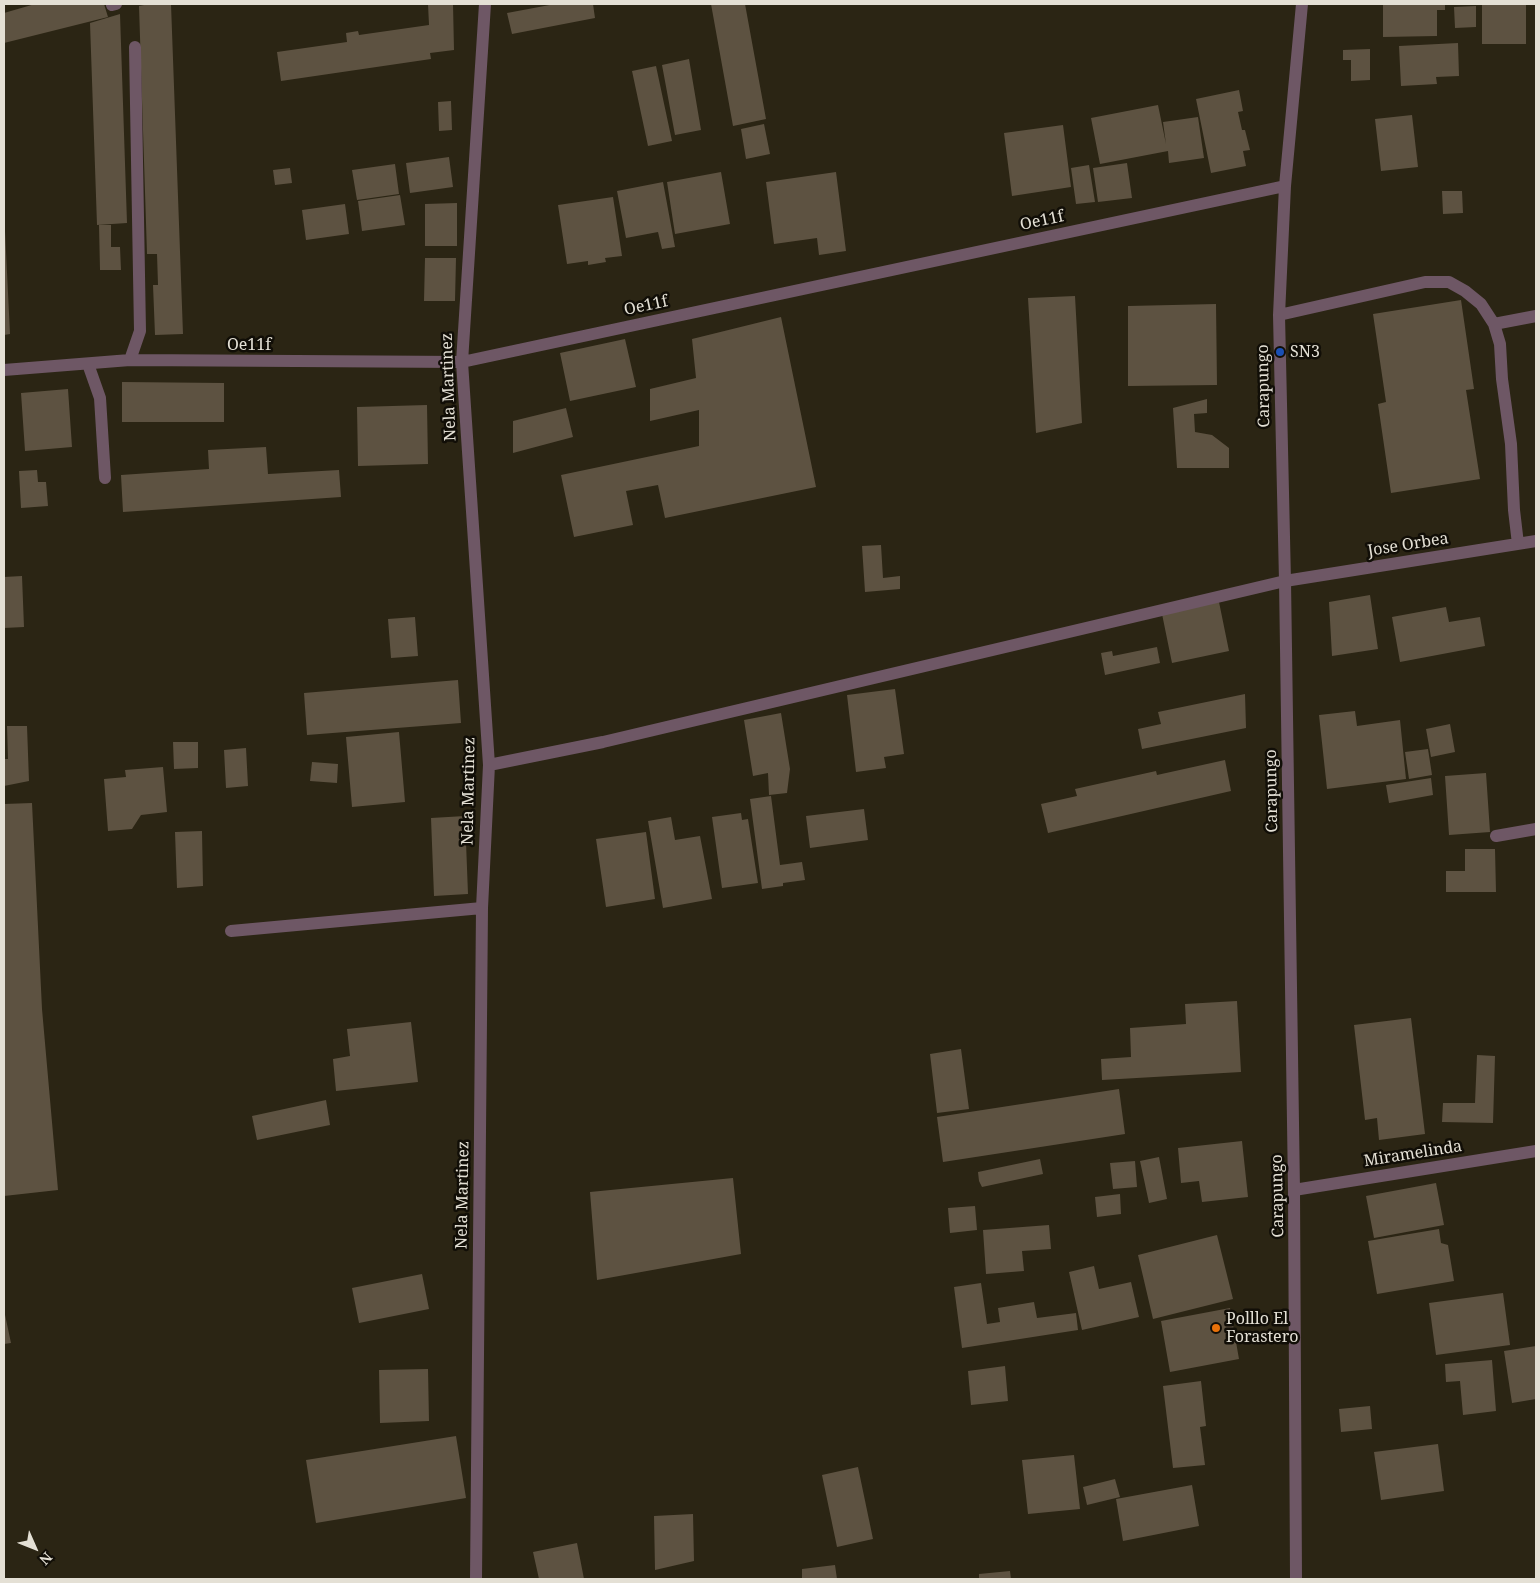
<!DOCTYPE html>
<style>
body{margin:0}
#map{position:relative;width:1540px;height:1583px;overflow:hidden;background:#2b2514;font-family:"Noto Serif",serif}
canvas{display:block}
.frame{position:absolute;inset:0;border:5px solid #e4e0d5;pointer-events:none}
.north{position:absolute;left:10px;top:1523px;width:50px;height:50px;-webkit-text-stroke:4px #110e07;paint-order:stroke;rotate:134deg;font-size:14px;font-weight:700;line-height:20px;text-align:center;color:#e4e0d5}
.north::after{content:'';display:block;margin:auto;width:18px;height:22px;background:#e4e0d5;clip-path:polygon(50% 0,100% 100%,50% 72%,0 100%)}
</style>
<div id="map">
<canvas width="1540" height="1583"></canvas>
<div class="frame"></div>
<div class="north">N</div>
</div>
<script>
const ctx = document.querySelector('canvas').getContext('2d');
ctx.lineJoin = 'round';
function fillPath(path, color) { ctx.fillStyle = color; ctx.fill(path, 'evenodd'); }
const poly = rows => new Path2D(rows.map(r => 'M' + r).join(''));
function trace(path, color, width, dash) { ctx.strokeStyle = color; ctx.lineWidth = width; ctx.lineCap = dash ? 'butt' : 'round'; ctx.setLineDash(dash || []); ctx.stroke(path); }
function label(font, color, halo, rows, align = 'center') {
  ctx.font = font + ' "Noto Serif",serif'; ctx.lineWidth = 5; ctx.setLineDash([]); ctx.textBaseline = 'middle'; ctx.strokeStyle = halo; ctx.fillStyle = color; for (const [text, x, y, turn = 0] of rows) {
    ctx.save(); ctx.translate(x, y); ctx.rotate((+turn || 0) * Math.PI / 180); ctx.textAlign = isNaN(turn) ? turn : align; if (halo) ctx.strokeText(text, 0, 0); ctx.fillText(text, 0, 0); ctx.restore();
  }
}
fillPath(poly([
 [35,4,104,4,108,17,4,43,4,13],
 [149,4,171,4,183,334,155,335,153,285,158,285,157,254,147,254,139,6],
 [428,4,453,4,454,50,430,53,431,59,281,81,277,52,347,42,346,33,358,31,359,35,429,25],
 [555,4,593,4,595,18,512,34,507,13],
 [711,4,745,4,766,119,733,126],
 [1383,4,1445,4,1445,10,1437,10,1437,36,1383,37],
 [1482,4,1526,4,1526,44,1482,44],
 [1476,6,1476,27,1455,28,1454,7],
 [120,14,127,223,97,225,90,23],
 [1458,43,1459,76,1436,77,1437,84,1401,86,1399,46],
 [1370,49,1370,80,1351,81,1351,60,1343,60,1343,50],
 [689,59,701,130,675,135,662,65],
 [656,66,672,141,648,146,632,71],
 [1239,90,1243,111,1238,112,1242,130,1245,130,1250,150,1243,151,1246,166,1211,173,1196,99],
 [451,101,452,130,439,131,438,102],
 [1158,105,1166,144,1163,122,1198,117,1204,158,1169,163,1168,151,1100,164,1091,118],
 [1412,115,1418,167,1381,171,1375,119],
 [764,124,770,154,746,159,741,129],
 [1063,125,1071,187,1012,196,1004,133],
 [449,157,453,187,410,193,406,163],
 [1127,163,1132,198,1098,202,1093,168],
 [395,164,399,194,357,200,352,170],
 [1089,165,1095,202,1076,204,1071,168],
 [290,168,292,183,275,185,273,170],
 [721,172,730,224,675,234,667,182],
 [836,172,846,251,819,255,817,238,774,244,766,182],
 [663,182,675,247,662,249,658,232,626,238,617,191],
 [1442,191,1462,191,1463,213,1443,214],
 [400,195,405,225,362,231,358,201],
 [613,197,622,256,605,258,606,262,588,265,588,261,567,264,558,205],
 [457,203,457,246,425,246,425,204],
 [345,204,349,234,306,240,302,210],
 [99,225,111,225,111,247,120,247,121,270,100,270],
 [4,231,5,231,10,334,4,335],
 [425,258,456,258,455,301,424,301],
 [1075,296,1082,423,1036,433,1028,298],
 [1461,300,1474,389,1466,390,1480,479,1391,493,1378,404,1386,402,1373,314],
 [1216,304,1217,385,1128,386,1128,306],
 [781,317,816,487,665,518,658,485,626,491,633,525,574,537,561,475,699,446,699,410,650,421,650,389,696,378,692,339],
 [625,339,636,387,570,401,560,353],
 [122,382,224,383,224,422,122,422],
 [68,389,72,447,25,451,21,393],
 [1207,399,1207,413,1194,414,1195,432,1212,435,1229,448,1229,468,1177,468,1173,408],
 [427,405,428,464,358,466,357,407],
 [566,408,573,437,513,453,513,421],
 [266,447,268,474,339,470,341,497,123,512,121,475,209,469,208,450],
 [37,470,38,482,46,482,48,506,21,508,19,471],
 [881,545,883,578,900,576,900,589,865,592,862,546],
 [22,576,24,627,4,628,4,577],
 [1370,595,1378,649,1332,656,1329,602],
 [1219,602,1229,651,1172,663,1162,614],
 [1446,607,1449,622,1480,617,1485,646,1400,662,1392,617],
 [415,617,418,656,391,658,388,619],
 [1157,647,1160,663,1105,675,1101,653,1112,651,1113,656],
 [458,680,461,723,307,735,304,693],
 [895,689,904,754,884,757,886,768,856,772,847,695],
 [1245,694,1246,728,1142,749,1138,729,1161,724,1158,712],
 [1355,711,1357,726,1400,720,1406,779,1327,789,1319,715],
 [781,713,790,769,787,793,769,795,768,773,753,776,744,720],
 [1450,724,1455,752,1431,757,1426,729],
 [7,726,27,726,29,781,4,786,4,759,8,759],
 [399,732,405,802,352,807,346,737],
 [173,742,198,742,198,768,174,769],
 [246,748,248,786,226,788,224,750],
 [1428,749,1432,775,1409,779,1405,752],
 [1225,760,1231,791,1048,833,1041,804,1077,796,1075,789,1156,771,1157,775],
 [312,762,338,764,337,783,310,781],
 [163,767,167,812,141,815,132,829,108,831,104,779,126,777,125,770],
 [1486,773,1490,832,1449,835,1445,776],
 [1431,778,1433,795,1389,803,1386,785],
 [771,796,780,865,802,862,805,880,783,883,783,886,762,889,750,799],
 [32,803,42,1009,58,1190,4,1196,4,877,5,877,4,804],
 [864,809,868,840,810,848,806,816],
 [741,813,742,820,748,819,758,883,722,888,712,817],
 [465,816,468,894,434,896,431,818],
 [671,817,675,840,700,836,712,899,663,908,648,821],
 [202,831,203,886,177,888,175,832],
 [646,832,655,899,606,907,596,839],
 [1465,849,1495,849,1496,892,1446,892,1446,871,1465,871],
 [1237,1001,1241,1072,1102,1080,1101,1059,1131,1057,1130,1028,1186,1024,1185,1004],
 [1411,1018,1425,1134,1379,1140,1377,1118,1365,1120,1354,1025],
 [411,1022,418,1082,336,1091,333,1059,350,1056,347,1029],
 [961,1049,969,1109,937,1113,930,1054],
 [1477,1055,1495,1056,1493,1123,1442,1122,1443,1103,1475,1103],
 [1119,1089,1125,1134,943,1162,937,1117],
 [326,1100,330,1125,257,1140,252,1116],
 [1242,1141,1248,1197,1202,1202,1199,1181,1181,1183,1178,1148],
 [1159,1157,1167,1199,1149,1203,1140,1161],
 [1040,1159,1043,1174,982,1187,979,1181,978,1172],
 [1135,1161,1137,1187,1113,1189,1110,1163],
 [733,1178,741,1254,597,1280,590,1192],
 [1436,1183,1444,1225,1374,1238,1366,1196],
 [1120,1194,1121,1214,1097,1217,1095,1197],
 [975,1206,977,1230,950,1233,948,1208],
 [1049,1225,1051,1249,1022,1251,1024,1271,986,1274,983,1230],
 [1439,1229,1441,1243,1448,1245,1454,1281,1377,1294,1368,1241],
 [1217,1235,1233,1299,1153,1319,1138,1255],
 [1094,1266,1099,1289,1131,1282,1139,1317,1082,1330,1069,1272],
 [422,1274,429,1309,359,1323,352,1288],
 [981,1283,987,1324,1000,1322,998,1308,1034,1302,1037,1318,1076,1313,1078,1330,962,1348,954,1287],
 [1503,1293,1510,1345,1436,1355,1429,1303],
 [1230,1308,1239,1359,1170,1372,1161,1321],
 [4,1310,11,1343,4,1344],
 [1536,1346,1536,1399,1512,1403,1504,1351],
 [1492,1360,1496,1411,1463,1415,1460,1381,1446,1382,1445,1364],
 [1005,1366,1008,1401,971,1405,968,1371],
 [428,1369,429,1421,380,1423,379,1370],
 [1201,1381,1206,1426,1200,1427,1205,1465,1173,1468,1163,1386],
 [1370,1406,1372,1429,1341,1432,1339,1409],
 [456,1436,466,1498,316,1523,306,1460],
 [1438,1444,1444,1491,1381,1500,1374,1452],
 [1074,1455,1080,1509,1028,1514,1022,1460],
 [858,1467,873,1539,837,1547,822,1475],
 [1115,1479,1120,1497,1087,1505,1083,1487],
 [1192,1485,1199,1526,1123,1541,1116,1499],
 [693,1514,694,1561,655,1570,654,1516],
 [577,1543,584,1579,539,1579,533,1552],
 [835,1565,837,1579,802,1579,802,1569],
 [1010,1571,1011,1579,979,1579,979,1574]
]), '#5d5241');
trace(poly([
 [112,5,116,4],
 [1279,315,1425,282,1449,282,1465,291,1481,304,1494,324,1500,344,1502,379,1511,444,1514,510,1518,544],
 [1494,324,1536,316],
 [130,360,140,331,135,47],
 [88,364,100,398,105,478],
 [4,370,130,360,462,362,1285,186],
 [489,765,603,742,1285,581,1536,541],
 [1496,836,1536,829],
 [231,931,482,908],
 [1294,1190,1536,1151],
 [476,1579,482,908,489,765,462,362,485,4],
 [1296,1579,1294,1190,1285,581,1279,315,1285,186,1302,4]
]), '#6e5765', 12);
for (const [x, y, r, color] of [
 [1280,352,5,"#1a4fb4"],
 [1216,1328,5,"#e8710a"]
]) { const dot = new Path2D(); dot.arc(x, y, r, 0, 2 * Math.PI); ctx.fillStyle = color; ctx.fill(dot); trace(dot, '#110e07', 2); }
label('16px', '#e4e0d5', '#110e07', [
 ["Oe11f",1042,221,-12],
 ["Oe11f",646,306,-12],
 ["Oe11f",249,345],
 ["Carapungo",1264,386,-91],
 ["Nela Martinez",449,387,-92],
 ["Jose Orbea",1408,545,-9],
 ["Nela Martinez",469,791,-89],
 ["Carapungo",1272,791,-91],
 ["Miramelinda",1413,1154,-9],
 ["Nela Martinez",463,1195,-89],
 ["Carapungo",1278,1196,-91]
]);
label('16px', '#e4e0d5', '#110e07', [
 ["SN3",1290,352],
 ["Polllo El",1226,1319],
 ["Forastero",1226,1337]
], 'left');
</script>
